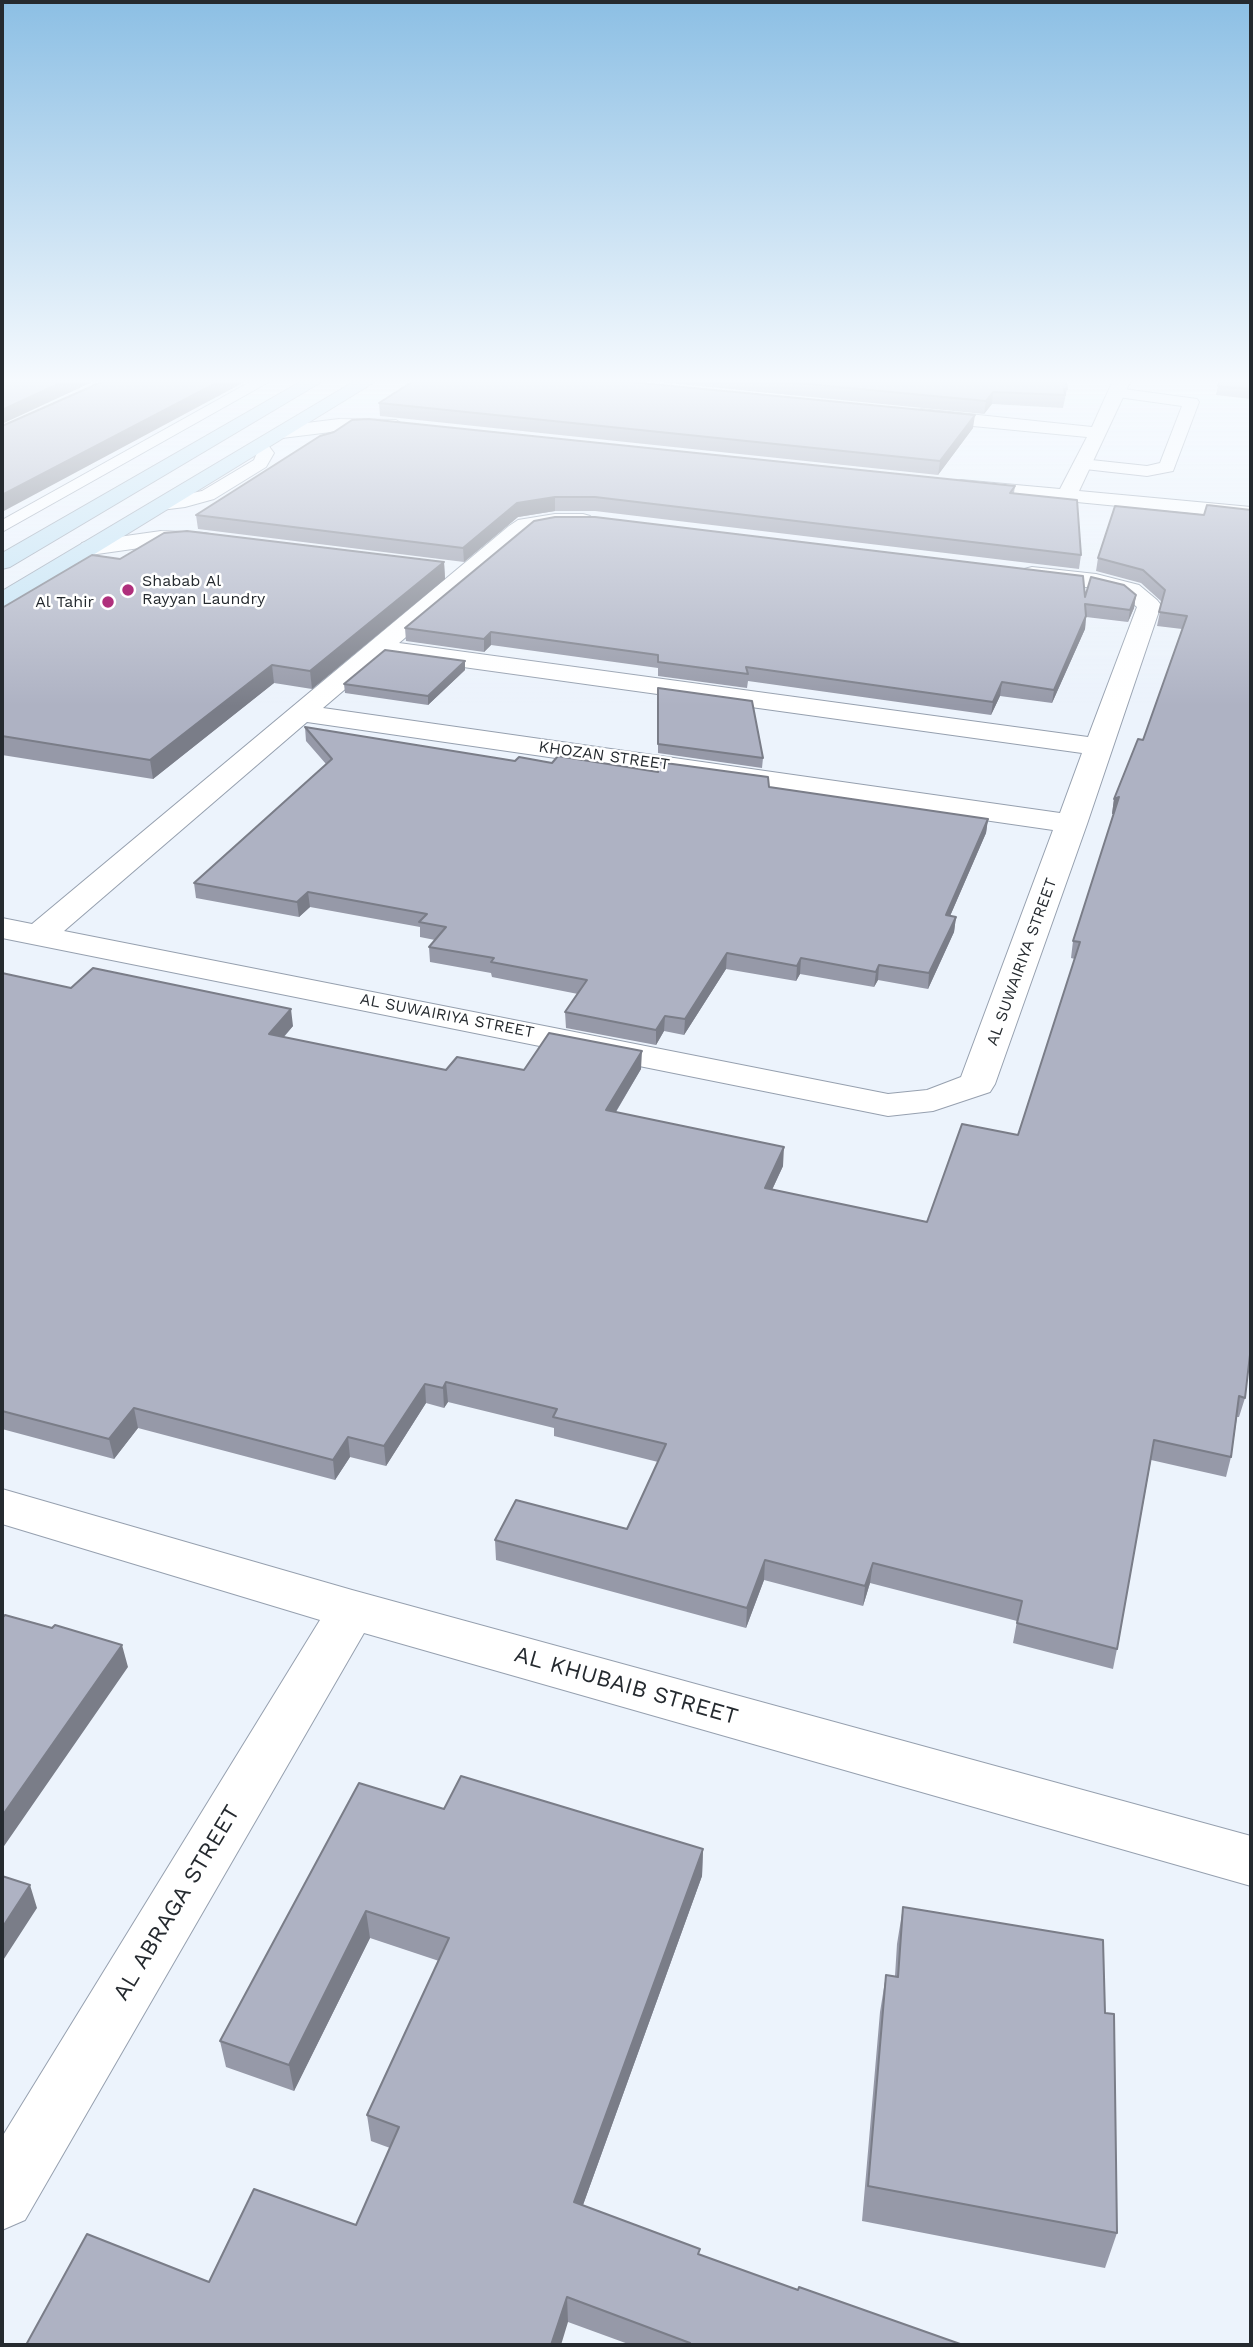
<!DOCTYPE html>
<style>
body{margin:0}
#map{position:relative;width:1253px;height:2347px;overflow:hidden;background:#ecf3fc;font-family:"Work Sans",sans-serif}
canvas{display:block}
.frame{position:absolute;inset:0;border:4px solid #252a2f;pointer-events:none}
</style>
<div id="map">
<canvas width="1253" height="2347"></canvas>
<div class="frame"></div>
</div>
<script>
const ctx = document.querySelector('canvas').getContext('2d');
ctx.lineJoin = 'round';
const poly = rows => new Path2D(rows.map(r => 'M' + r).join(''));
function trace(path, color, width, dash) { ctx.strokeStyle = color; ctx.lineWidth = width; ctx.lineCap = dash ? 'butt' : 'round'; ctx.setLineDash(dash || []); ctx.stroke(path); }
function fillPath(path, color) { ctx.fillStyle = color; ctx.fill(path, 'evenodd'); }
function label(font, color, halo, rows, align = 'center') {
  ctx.font = font + ' "Work Sans",sans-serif'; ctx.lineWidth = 5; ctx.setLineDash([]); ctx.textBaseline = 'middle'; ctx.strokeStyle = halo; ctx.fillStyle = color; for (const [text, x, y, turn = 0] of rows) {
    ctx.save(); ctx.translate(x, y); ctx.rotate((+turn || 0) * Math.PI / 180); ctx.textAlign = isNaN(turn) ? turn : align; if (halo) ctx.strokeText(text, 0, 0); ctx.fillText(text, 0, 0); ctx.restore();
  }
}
const service = poly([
 [257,378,276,378,2,532,2,520,257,378],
 [1116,388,1197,399,1199,402,1173,471,1147,476,1076,468,1073,464,1082,459,1147,466,1160,463,1182,406,1111,396,1108,393,1116,388],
 [259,440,265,441,274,453,266,467,214,499,185,507,161,510,152,505,155,501,202,491,254,460,257,453,251,445,259,440]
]);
const minor = poly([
 [1114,378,1132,378,1079,491,1251,507,1251,519,954,490,951,486,954,482,961,480,1060,489,1087,437,921,421,912,415,921,409,1092,427,1114,378],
 [339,419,396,420,405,426,396,432,339,431,282,438,273,432,282,426,339,419],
 [555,514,583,514,590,516,594,520,590,524,583,526,555,526,532,530,399,643,1088,737,1137,607,1123,595,1095,588,1032,581,1024,579,1021,574,1024,569,1032,567,1096,574,1139,585,1157,600,1161,605,1087,824,995,1084,990,1092,933,1111,888,1116,2,938,2,918,32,924,509,526,518,520,555,514],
 [384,656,1082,753,1060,813,323,708,384,656],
 [307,722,1053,830,961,1077,927,1090,888,1094,64,931,307,722],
 [161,531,205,533,213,535,216,540,213,545,205,547,161,545,90,555,82,553,79,548,82,543,90,541,161,531],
 [2,1489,352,1590,1251,1836,1251,1886,364,1633,25,2220,2,2230,2,2137,320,1620,2,1524,2,1489]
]);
const secondary = poly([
 [307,378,328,378,10,567,2,569,2,553,307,378],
 [360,378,381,378,10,606,2,608,2,591,360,378]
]);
trace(service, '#96a0af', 2);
trace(minor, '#96a0af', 2);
trace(secondary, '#96a0af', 2);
fillPath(service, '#fff');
fillPath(minor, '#fff');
fillPath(secondary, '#c4e3f4');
fillPath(poly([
 [618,378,1066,378,1067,389,1063,408,992,404,984,414],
 [1215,378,1251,378,1251,399,1216,395,1220,378],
 [379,403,973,428,938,475,380,416],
 [320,436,1015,486,1014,493,1081,555,1079,569,595,511,555,511,518,517,464,562,198,529,196,515],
 [1204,515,1245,1398,1239,1417,1237,1417,1231,1457,1226,1477,1151,1460,1117,1649,1113,1669,1013,1643,1017,1621,870,1583,863,1606,764,1580,746,1628,496,1560,495,1540,627,1529,658,1462,554,1436,554,1428,448,1402,444,1408,426,1403,386,1466,350,1457,335,1480,138,1428,114,1459,2,1429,2,973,71,988,293,1026,284,1037,446,1070,641,1069,616,1112,783,1166,772,1190,927,1222,1018,1135,1075,959,1071,958,1073,941,1114,814,1112,814,1114,799,1143,740,1182,629,1157,626,1162,602,1141,583,1096,571,1098,558],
 [120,559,444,562,445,579,312,689,274,683,153,779,2,755,2,608],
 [1136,595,1134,608,1128,622,1086,617,1085,629,1052,703,1000,696,991,715,748,681,747,688,658,676,658,668,491,645,484,652,406,641,405,628],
 [465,670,428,705,345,693,344,684],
 [658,688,763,758,762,768,658,753],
 [305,727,515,761,552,763,658,772,769,787,988,819,986,833,950,916,956,917,954,932,928,989,878,980,874,987,800,974,796,981,726,969,684,1035,664,1031,656,1045,566,1028,565,1012,578,994,492,977,491,973,430,962,429,947,435,940,420,937,420,927,310,907,299,917,196,898,194,883,326,764,306,741],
 [444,1809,703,1849,702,1876,583,2205,699,2255,798,2290,963,2345,631,2345,568,2322,209,2282,356,2225,390,2148,371,2141,367,2115,439,1961,370,1938,294,2091,226,2067,220,2041],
 [903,1907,1105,2013,1117,2233,1105,2268,862,2221,880,2012,886,1975,895,1976,897,1944]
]), '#9699a8');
fillPath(poly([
 [71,378,101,378,2,424,2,410],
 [226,378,252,378,2,512,2,495],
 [993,392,992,404,984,414,986,401],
 [975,415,973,428,938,475,940,461],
 [555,497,555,511,518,517,464,562,463,548,517,503],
 [444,562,445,579,312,689,310,671],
 [1136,595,1134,608,1128,622,1130,610],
 [1086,616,1085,629,1052,703,1054,690],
 [491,632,491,645,484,652,484,639],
 [465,661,465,670,428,705,428,696],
 [272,665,274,683,153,779,150,760],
 [1002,682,1000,696,991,715,993,702],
 [1119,797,1116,813,1112,814,1114,799],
 [988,819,986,833,944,930,946,915],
 [308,892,310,907,299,917,297,902],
 [956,917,954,932,928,989,929,973],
 [727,953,726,969,684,1035,685,1019],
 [801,958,800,974,796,981,797,966],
 [879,965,878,980,874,987,876,972],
 [291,1009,293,1026,271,1051,269,1034],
 [665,1016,664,1031,656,1045,656,1030],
 [642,1051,641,1069,606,1128,606,1110],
 [784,1147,783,1166,764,1207,765,1188],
 [446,1382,448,1402,444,1408,443,1388],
 [425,1384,426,1403,386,1466,384,1446],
 [134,1408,138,1428,114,1459,109,1439],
 [348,1437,350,1457,335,1480,333,1460],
 [765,1560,764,1580,746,1628,747,1608],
 [873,1563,870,1583,863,1606,865,1586],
 [122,1645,128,1667,2,1849,2,1816],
 [703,1849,702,1876,575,2227,574,2202],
 [30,1885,37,1908,2,1962,2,1928],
 [366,1911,370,1938,294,2091,289,2065],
 [567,2297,568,2322,561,2345,551,2345]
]), '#7a7d88');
const building = poly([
 [2,378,71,378,2,410,2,378],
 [111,378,226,378,2,495,2,426,111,378],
 [418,378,589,378,975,415,940,461,379,403,418,378],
 [744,378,1066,378,1067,389,1064,389,1065,395,993,392,986,401,744,378],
 [1220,378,1251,378,1251,389,1218,386,1220,378],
 [368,419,1015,486,1010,493,1077,500,1081,555,595,497,555,497,517,503,463,548,196,515,320,436,334,432,352,420,368,419],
 [1207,505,1251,510,1251,1346,1245,1398,1239,1396,1231,1457,1154,1440,1117,1649,1017,1623,1022,1601,873,1563,865,1586,765,1560,747,1608,495,1540,516,1500,627,1529,666,1444,553,1417,557,1409,446,1382,443,1388,425,1384,384,1446,348,1437,333,1460,134,1408,109,1439,2,1411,2,973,71,988,93,968,291,1009,269,1034,446,1070,457,1057,524,1070,549,1033,642,1051,606,1110,784,1147,765,1188,927,1222,962,1124,1018,1135,1080,942,1073,941,1119,797,1114,799,1138,739,1143,740,1187,616,1159,612,1165,590,1143,570,1098,558,1115,506,1204,515,1207,505],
 [555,517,595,517,1083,576,1085,597,1091,577,1124,585,1136,595,1130,610,1085,604,1086,616,1054,690,1002,682,993,702,746,667,748,674,658,662,658,655,491,632,484,639,405,628,534,521,555,517],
 [187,531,444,562,310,671,272,665,150,760,2,736,2,608,92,555,120,559,164,533,187,531],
 [385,650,465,661,428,696,344,684,385,650],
 [658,688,752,701,763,758,658,744,658,688],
 [305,727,515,761,519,757,552,763,558,756,658,772,658,762,768,777,769,787,988,819,946,915,956,917,929,973,879,965,876,972,801,958,797,966,727,953,685,1019,665,1016,656,1030,565,1012,587,980,491,962,494,958,429,947,446,927,419,922,427,914,308,892,297,902,194,883,332,759,305,727],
 [5,1615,52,1628,55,1625,122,1645,2,1816,2,1618,5,1615],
 [461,1776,703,1849,574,2202,700,2249,698,2254,798,2290,799,2287,963,2345,690,2345,690,2343,567,2297,551,2345,26,2345,87,2234,209,2282,254,2189,356,2225,399,2127,367,2115,449,1938,366,1911,289,2065,220,2041,359,1783,444,1809,461,1776],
 [2,1876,30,1885,2,1928,2,1876],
 [903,1907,1103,1940,1105,2013,1114,2014,1117,2233,868,2186,886,1975,898,1977,903,1907]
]);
fillPath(building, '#aeb2c3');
trace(building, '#7a7d88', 2);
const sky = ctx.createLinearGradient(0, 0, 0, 706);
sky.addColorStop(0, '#8cbfe4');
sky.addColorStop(0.54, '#f6fafe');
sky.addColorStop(1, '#f6fafe00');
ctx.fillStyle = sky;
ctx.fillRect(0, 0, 1253, 706);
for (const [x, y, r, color] of [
 [128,590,7,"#af2f7c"],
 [108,602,7,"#af2f7c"]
]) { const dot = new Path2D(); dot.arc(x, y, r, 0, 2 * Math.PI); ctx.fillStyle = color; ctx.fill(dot); trace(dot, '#fff', 2.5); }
label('16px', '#252a2f', '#fff', [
 ["Shabab Al",142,581],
 ["Rayyan Laundry",142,599],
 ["Al Tahir",94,602,"right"]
], 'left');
label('16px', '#252a2f', '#fff', [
 ["KHOZAN STREET",604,756,8],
 ["AL SUWAIRIYA STREET",1022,962,-70],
 ["AL SUWAIRIYA STREET",447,1016,11]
]);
label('23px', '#252a2f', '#fff', [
 ["AL KHUBAIB STREET",626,1686,16],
 ["AL ABRAGA STREET",177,1903,-59]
]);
</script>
